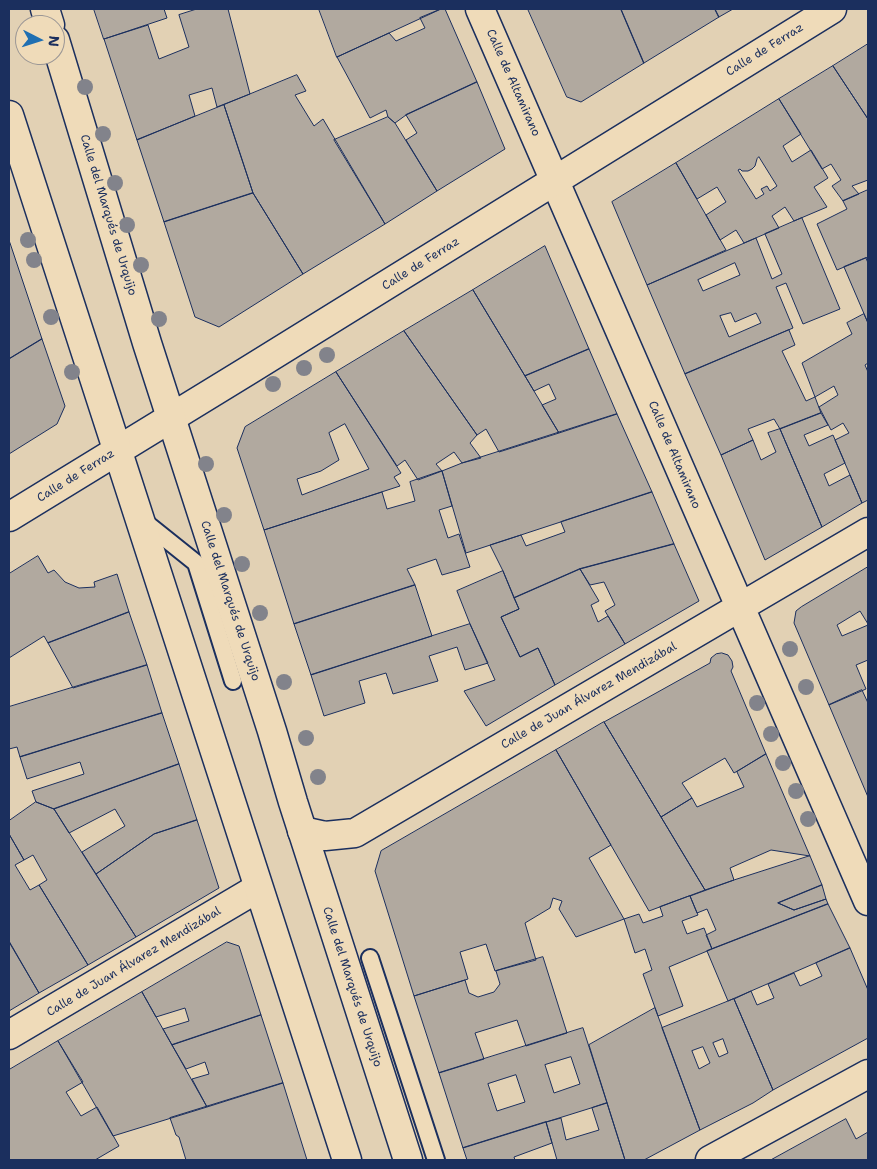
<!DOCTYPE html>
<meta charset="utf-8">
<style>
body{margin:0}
#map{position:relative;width:877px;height:1169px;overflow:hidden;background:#e2d1b4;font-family:"Shantell Sans",sans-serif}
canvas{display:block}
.frame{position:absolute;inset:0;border:10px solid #1b2f5e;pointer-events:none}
.north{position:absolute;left:15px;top:15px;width:50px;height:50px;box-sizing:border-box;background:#efdbb9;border:1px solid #9a9695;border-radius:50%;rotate:95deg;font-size:14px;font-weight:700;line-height:20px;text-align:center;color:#1b2f5e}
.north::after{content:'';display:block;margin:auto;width:18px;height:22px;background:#1f6fb2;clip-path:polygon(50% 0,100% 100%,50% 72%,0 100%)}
</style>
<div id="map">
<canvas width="877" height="1169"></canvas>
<div class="frame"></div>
<div class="north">N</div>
</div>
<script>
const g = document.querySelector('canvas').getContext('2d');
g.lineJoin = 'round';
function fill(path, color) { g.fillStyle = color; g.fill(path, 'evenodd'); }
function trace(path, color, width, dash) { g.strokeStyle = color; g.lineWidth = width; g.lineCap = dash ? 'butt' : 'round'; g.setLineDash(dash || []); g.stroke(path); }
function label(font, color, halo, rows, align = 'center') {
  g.font = font + ' "Shantell Sans",sans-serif'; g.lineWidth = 4.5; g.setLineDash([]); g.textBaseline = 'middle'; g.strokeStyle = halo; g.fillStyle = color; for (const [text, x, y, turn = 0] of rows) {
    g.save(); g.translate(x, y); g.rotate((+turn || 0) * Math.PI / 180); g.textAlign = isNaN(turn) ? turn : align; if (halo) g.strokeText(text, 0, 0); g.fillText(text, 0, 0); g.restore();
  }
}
const building = new Path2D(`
 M94,9H164L167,18L104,39Z
 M197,9H228L250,94L217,107L212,88L189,95L195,116L137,140L104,39L148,25L159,59L189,47L179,15Z
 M319,9H441L337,57Z
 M441,9H445L477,82L406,115L395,123L388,117L386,110L370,118L337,57L389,33L396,41L425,28L420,18Z
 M528,9H621L644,63L581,102L567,97Z
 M621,9H715L719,17L644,63Z
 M715,9H733L719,17Z
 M868,44V119L833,66Z
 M833,66L868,119V180L852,186L859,194L843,201L832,186L841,180L831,164L822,169L779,99Z
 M297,75L306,91L295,95L314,126L323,119L385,224L303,274L253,193L224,105Z
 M477,82L505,149L437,191L406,140L417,133L406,115Z
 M779,99L801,134L783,146L792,162L811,150L828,178L814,187L827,207L794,221L785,207L772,216L779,228L744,243L736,230L720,240L706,215L726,202L717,187L697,199L676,163ZM759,157L777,186L770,191L767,186L761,189L764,194L756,199L738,170L740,169L742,171H748L752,169L755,166L757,159Z
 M224,105L253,193L164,222L137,140Z
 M388,117L395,123L437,191L385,224L334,140Z
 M676,163L726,250L647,285L612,202Z
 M868,190V257L837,270L817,224L847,209L843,201Z
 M253,193L303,274L219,327L195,317L164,222Z
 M802,218L840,309L803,324L786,283L776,287L793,328L685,374L647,285L756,238L772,279L782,274L765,234ZM735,263L740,275L703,291L698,280ZM731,313L735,322L756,313L761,323L729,337L720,316Z
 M10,243L42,339L9,359V244Z
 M545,246L589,349L525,376L473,290Z
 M866,258L868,263V323L844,267Z
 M473,290L525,376L559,433L499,452L486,429L477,435L404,331Z
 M864,314L868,323V363L865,365L868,372V500L862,503L835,440L849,433L843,423L831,430L819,407L838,395L834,386L815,397L802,363L852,334L847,323Z
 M789,330L795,345L782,351L806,401L815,397L821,413L780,429L774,419L748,429L753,440L721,455L685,374Z
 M404,331L477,435L470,443L481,458L462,463L454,452L436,464L442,471L418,480L405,460L397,466L336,372Z
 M42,339L65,406L57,424L9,454V359Z
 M589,349L617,414L559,433L542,405L556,399L549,384L534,391L525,376Z
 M336,372L401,473L394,477L400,486L264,530L237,448L245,427ZM345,424L369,469L302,495L297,479L321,471L339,460L329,433Z
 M821,413L828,425L804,435L809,446L833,435L845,463L824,474L829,486L850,475L862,503L822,527L780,429Z
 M617,414L652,492L466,553L442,471L462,463Z
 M780,429L822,527L765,560L721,455L753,440L761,460L776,452L768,433Z
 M442,471L452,506L439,510L448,538L459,534L470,567L442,575L436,559L407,569L415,585L294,624L264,530L382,492L387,509L415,501L410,482Z
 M652,492L674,544L580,569L514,598L503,571L490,545L521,535L526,546L565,532L561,522Z
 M674,544L699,601L625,644L605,611L615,605L604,582L590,585L580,569Z
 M38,556L48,573L54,570L65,582L79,588L95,587L94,582L117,574L129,612L48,643L44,636L9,658V574Z
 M868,567V624L860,611L837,625L842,636L868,625V660L856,665L866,689L829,705L794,623L796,611L801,607Z
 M580,569L599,601L591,605L598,622L608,616L625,644L555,685L538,648L520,657L501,617L519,609L514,598Z
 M503,571L519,609L501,617L520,657L538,648L555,685L486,726L464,691L495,680L470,624L457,591Z
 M415,585L432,636L311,675L294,624Z
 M129,612L147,665L73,688L48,643Z
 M470,624L488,663L465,670L457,647L429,656L438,681L393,694L386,673L359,681L365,703L324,716L311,675Z
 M722,653L728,655L732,661L733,667L731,671L766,754L734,773L725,758L682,783L692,798L661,817L604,722L710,663L711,658L716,654Z
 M147,665L162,713L20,757L17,747L9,749V707Z
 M862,690L868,703V797L829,705Z
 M162,713L179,764L54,809L36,802L32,791L84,774L80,762L27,779L20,757Z
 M604,722L661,817L705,890L649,911L556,750Z
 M556,750L611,845L589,858L624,919L576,937L559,909L562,901L553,898L550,908L525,923L536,960L495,971L486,944L460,952L468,979L414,996L375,871L381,851Z
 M766,754L810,856L771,850L730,868L734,880L705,890L661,817L692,798L697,807L744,787L737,772Z
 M179,764L197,820L154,834L96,874L82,852L125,826L115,809L69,833L54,809Z
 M36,802L54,809L136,937L88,965L39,885L47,880L33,855L24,860L9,834V821Z
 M197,820L219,888L136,937L96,874L154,834Z
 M9,834L24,860L15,865L30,890L39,885L88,965L39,993L9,941Z
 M810,856L822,885L778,903L794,910L826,899L828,904L712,949L706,935L716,930L707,909L697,913L690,896L734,880Z
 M822,885L826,899L794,910L778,903Z
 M690,896L698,915L682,921L687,934L704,928L712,949L669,967L683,1006L658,1016L643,974L652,970L645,949L635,953L624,919L639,914L643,923L663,916L660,907Z
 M828,904L850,948L728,1001L707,951Z
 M9,942L39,993L9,1011Z
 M227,942L239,946L261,1015L172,1045L163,1029L189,1021L185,1008L156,1017L142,992Z
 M850,948L868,990V1038L773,1090L734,999L751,991L757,1005L774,998L768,984L794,973L800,986L822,976L816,963Z
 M543,957L567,1033L526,1046L517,1020L475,1033L484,1059L439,1073L414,996L465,980L469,993L478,997L494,992L500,984L496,971Z
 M142,992L207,1107L113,1136L58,1041Z
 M734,999L773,1090L753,1103L700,1130L662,1028ZM723,1039L728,1053L719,1057L713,1043ZM703,1047L710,1063L699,1069L692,1051Z
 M655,1008L700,1130L644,1160H625L589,1045Z
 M261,1015L283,1083L207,1107L192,1079L209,1074L205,1062L186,1069L172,1045Z
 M583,1028L607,1103L463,1148L439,1073ZM571,1057L580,1084L554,1093L545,1065ZM516,1075L525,1102L497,1111L488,1084Z
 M58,1041L83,1082L66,1092L81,1116L97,1107L119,1146L95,1160H9V1070Z
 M283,1083L307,1160H186L179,1137L176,1135L170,1118Z
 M607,1103L625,1160H557L546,1122L561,1118L566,1140L599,1130L592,1108Z
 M846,1119L856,1139L868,1132V1160H771Z
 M546,1122L552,1143L514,1157L515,1160H467L463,1148Z`);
const service = new Path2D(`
 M141,519L196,563L233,681
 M370,958L436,1160`);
const minor = new Path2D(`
 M480,9L868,901
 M302,831L325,836L355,833L868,532
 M9,1035L258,888
 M710,1160L868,1074`);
const secondary = new Path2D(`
 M9,517L249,370L832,9`);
const primary = new Path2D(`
 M45,9L50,25
 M55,40L147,343L272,731L293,802L408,1160
 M9,115L347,1160`);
const trees = [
 [85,87],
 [103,134],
 [115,183],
 [127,225],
 [28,240],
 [34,260],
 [141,265],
 [51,317],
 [159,319],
 [327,355],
 [304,368],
 [72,372],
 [273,384],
 [206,464],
 [224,515],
 [242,564],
 [260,613],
 [790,649],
 [284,682],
 [806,687],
 [757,703],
 [771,734],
 [306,738],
 [783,763],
 [318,777],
 [796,791],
 [808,819]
];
const streetNames = [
 ["Calle de Ferraz",765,50,-32],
 ["Calle de Altamirano",513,83,66],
 ["Calle del Marqués de Urquijo",108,215,73],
 ["Calle de Ferraz",421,264,-32],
 ["Calle de Altamirano",674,455,67],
 ["Calle de Ferraz",76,476,-32],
 ["Calle del Marqués de Urquijo",230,601,72],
 ["Calle de Juan Álvarez Mendizábal",589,696,-30],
 ["Calle de Juan Álvarez Mendizábal",134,962,-31],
 ["Calle del Marqués de Urquijo",352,987,72]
];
fill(building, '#b1a99f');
trace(building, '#1b2f5e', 1);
trace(service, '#1b2f5e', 20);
trace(minor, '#1b2f5e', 31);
trace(secondary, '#1b2f5e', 31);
trace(primary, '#1b2f5e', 31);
trace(service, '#efdbb9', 16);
trace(minor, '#efdbb9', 28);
trace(secondary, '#efdbb9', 28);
trace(primary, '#efdbb9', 28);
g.fillStyle = '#82838b';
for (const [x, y] of trees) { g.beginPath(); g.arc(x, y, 8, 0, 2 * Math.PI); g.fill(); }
label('12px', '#1b2f5e', '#efdbb9', streetNames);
</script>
